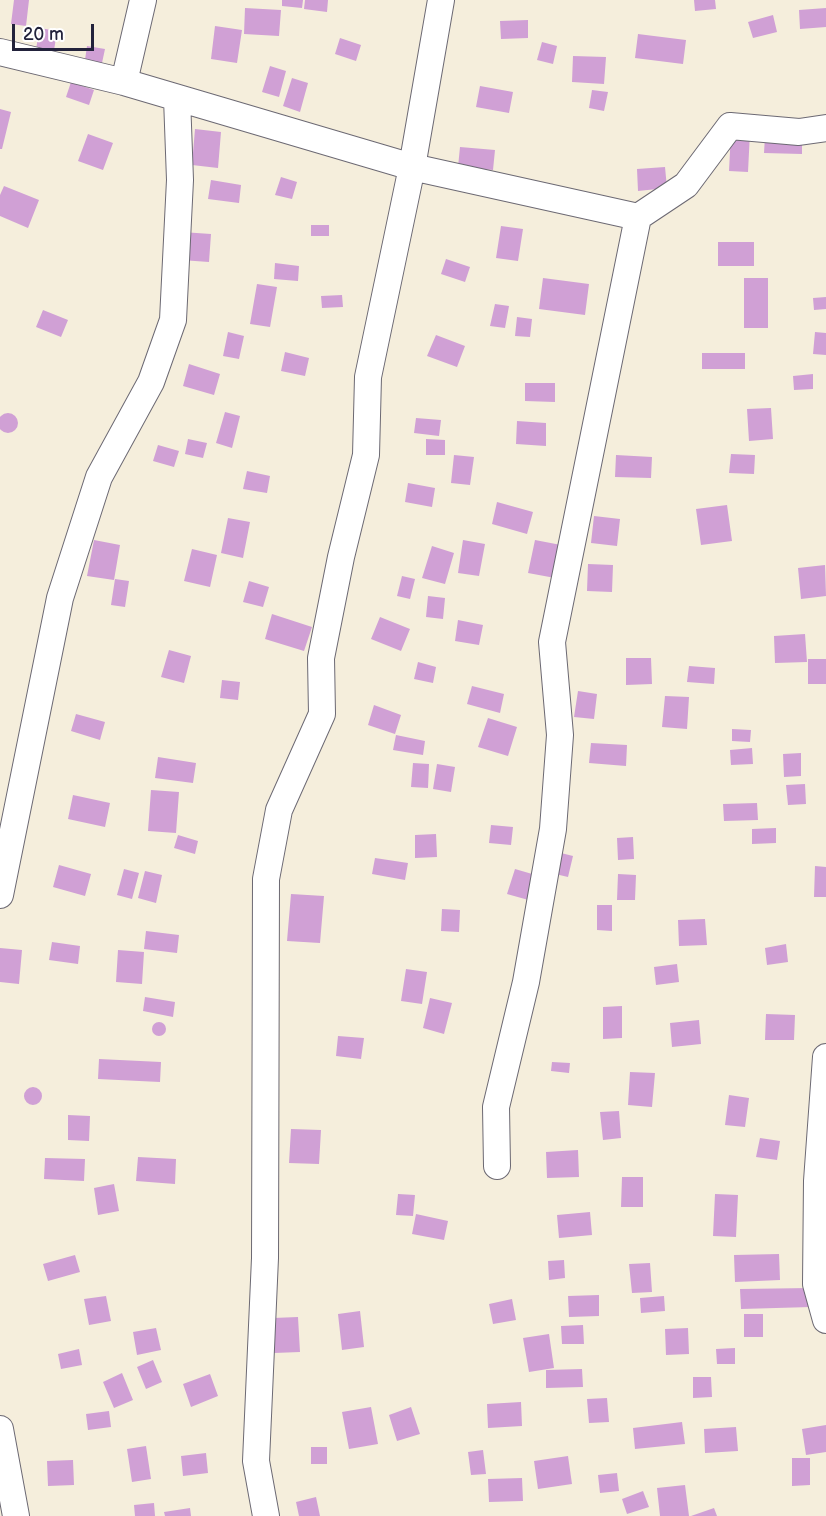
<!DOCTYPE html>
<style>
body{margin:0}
#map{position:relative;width:826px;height:1516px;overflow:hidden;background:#f5eedc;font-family:"Balsamiq Sans",sans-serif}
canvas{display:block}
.scale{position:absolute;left:12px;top:24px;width:82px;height:27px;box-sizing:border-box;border:3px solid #22223b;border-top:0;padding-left:8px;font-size:18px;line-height:21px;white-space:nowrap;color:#22223b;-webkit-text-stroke:4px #fff;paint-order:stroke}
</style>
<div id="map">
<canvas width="826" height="1516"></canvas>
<div class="scale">20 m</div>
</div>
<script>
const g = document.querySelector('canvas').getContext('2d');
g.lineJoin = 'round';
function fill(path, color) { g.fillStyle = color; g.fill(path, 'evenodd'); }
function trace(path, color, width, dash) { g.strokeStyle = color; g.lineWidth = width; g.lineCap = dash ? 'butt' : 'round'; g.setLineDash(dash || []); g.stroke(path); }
const building = new Path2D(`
 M14,0H29L26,26L11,24Z
 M282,0H303L302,8L282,6Z
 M305,0H328L327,12L304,9Z
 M694,0H715L716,9L695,11Z
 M245,8L281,10L279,36L244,34Z
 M826,8V27L800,29L799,10Z
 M773,15L777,32L753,38L748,22Z
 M528,20V38L501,39L500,21Z
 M215,26L242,30L237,63L211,59Z
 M40,28L57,31L53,57L35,54Z
 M638,34L686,40L683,64L635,58Z
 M340,38L361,45L356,61L335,54Z
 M542,42L557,46L553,64L537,60Z
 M87,46L105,49L102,63L85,60Z
 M573,56L606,57L604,84L572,82Z
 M270,66L286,71L279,97L262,92Z
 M292,78L308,83L300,112L283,106Z
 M71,82L94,90L89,105L66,97Z
 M480,86L513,92L509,113L476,107Z
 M592,90L608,92L604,111L589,108Z
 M0,109L11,112L2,149H0Z
 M195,129L221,132L218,168L192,165Z
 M731,131L750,132L748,172L729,171Z
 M88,134L113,143L103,170L78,161Z
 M765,136L802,138V154L764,153Z
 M460,147L495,150L493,170L458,167Z
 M665,167L667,188L638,191L637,169Z
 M281,177L297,182L292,199L275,195Z
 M211,180L241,185L239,203L208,199Z
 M4,186L39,200L28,228L0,216V195Z
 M311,225H329V236H311Z
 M501,226L523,229L518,261L496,258Z
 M182,232L211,234L209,262L181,260Z
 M718,242H754V266H718Z
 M446,259L470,267L465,282L441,274Z
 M275,263L299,266L298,281L274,279Z
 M543,278L589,284L585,315L539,309Z
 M744,278H768V328H744Z
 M257,284L277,287L270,327L250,324Z
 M342,295L343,307L322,308L321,296Z
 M826,297V309L814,310L813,298Z
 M495,304L509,306L505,328L490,326Z
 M43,310L68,320L61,337L36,327Z
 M517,317L532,319L530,337L515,336Z
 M228,332L244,336L239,359L223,356Z
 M815,332L826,333V355L813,354Z
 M436,335L465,346L457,367L427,356Z
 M285,352L309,358L305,376L281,371Z
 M702,353H745V369H702Z
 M189,364L220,374L214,395L183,386Z
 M813,374V389L794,390L793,376Z
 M525,383H555V402L525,401Z
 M771,408L773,439L749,441L747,409Z
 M225,412L240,416L232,448L216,443Z
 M-2 423a10 10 0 1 1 20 0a10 10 0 1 1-20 0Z
 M416,418L441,420L439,436L414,433Z
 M517,421L546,423V446L516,444Z
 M188,439L207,443L203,458L185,454Z
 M426,439L445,440V455H426Z
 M158,445L179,451L174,467L153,461Z
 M731,454L755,455L754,474L729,473Z
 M454,455L474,457L470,485L451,483Z
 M616,455L652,457L651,478L615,477Z
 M247,471L270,476L267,493L243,489Z
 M408,483L435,488L432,507L405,502Z
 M497,502L533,512L527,534L492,524Z
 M727,505L732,541L701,545L696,509Z
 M594,516L620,519L617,546L591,543Z
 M228,518L250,522L243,558L221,553Z
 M94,540L120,545L114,580L87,576Z
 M463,540L485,544L479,576L458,573Z
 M535,540L561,545L555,578L528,573Z
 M432,546L454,553L445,584L422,578Z
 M192,549L217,555L210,587L184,581Z
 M588,564L613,565L612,592L587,591Z
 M825,565L826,596L801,599L798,568Z
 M402,576L415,579L410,599L397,596Z
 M115,579L129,581L125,607L111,605Z
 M249,581L269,587L263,607L243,602Z
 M428,596L445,598L443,619L426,617Z
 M272,614L312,627L304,651L265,639Z
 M380,617L410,629L401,651L371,639Z
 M458,620L483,625L479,645L455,641Z
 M805,634L807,662L775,663L774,636Z
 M169,650L191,656L184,683L161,677Z
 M626,658H651L652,684L626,685Z
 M808,659H826V684H808Z
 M418,662L436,667L433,683L414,679Z
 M689,666L715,668L714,684L687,682Z
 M222,680L240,682L238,700L220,698Z
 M472,686L504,694L500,713L467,704Z
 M578,691L597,694L594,719L574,717Z
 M665,696L689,697L687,729L662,727Z
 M374,705L401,715L395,734L368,725Z
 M76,714L105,722L100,740L71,731Z
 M488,718L517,727L508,756L478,747Z
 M732,729L751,730L750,742L732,741Z
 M396,735L425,741L423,755L393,750Z
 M591,743L627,745L626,766L589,763Z
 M752,748L753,764L731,765L730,750Z
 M801,753V776L784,777L783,754Z
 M158,757L196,763L193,783L155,778Z
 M413,763L429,764L428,788L411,787Z
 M437,764L455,767L451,792L433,789Z
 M805,784L806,804L788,805L786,785Z
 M151,790L179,792L176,833L148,831Z
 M73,795L110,803L105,827L68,819Z
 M757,803L758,820L724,821L723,804Z
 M491,825L513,827L511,845L489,843Z
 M776,828V843L752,844V829Z
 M436,834L437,857L415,858V835Z
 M178,835L198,841L195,854L174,848Z
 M633,837L634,859L618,860L617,838Z
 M557,852L573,856L568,877L551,873Z
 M375,858L408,863L405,880L372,874Z
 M59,865L91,874L85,896L53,887Z
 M815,866L826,867V897H814Z
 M124,869L139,873L132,899L117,895Z
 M515,869L539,876L532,901L507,894Z
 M145,871L162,875L156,903L138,898Z
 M618,874L636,875L635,900H617Z
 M291,894L324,896L320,943L287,941Z
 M597,905H612V931L597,930Z
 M442,909L460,910L459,932L441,931Z
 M705,919L707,945L679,946L678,920Z
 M146,931L179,935L177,953L144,949Z
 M52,942L80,946L78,964L49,960Z
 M786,944L788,962L767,965L765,948Z
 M0,948L22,950L19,984L0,982Z
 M118,950L144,952L142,984L116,982Z
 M677,964L679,982L656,985L654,967Z
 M406,969L427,972L422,1004L401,1001Z
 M145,997L175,1002L173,1017L143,1011Z
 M430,998L452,1003L444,1034L423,1028Z
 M622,1006V1038L603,1039V1007Z
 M766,1014L795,1015L794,1040H765Z
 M699,1020L701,1044L672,1047L670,1023Z
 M152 1029a7 7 0 1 1 14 0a7 7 0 1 1-14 0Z
 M338,1036L364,1038L361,1059L336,1056Z
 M99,1059L161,1062L160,1082L98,1079Z
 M552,1062L570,1063L569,1073L551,1071Z
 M630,1072L655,1073L652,1107L628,1105Z
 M24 1096a9 9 0 1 1 18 0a9 9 0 1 1-18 0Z
 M729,1095L749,1098L745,1127L725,1125Z
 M619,1111L621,1138L603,1140L600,1112Z
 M68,1115L90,1116L89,1141L68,1140Z
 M291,1129L321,1130L319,1164L289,1163Z
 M760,1138L780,1141L777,1160L756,1157Z
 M578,1150L579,1177L547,1178L546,1152Z
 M138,1157L176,1159L175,1184L136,1181Z
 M45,1158L85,1159L84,1181L44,1179Z
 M622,1177H643V1207H621Z
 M114,1184L119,1211L98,1215L94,1188Z
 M398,1194L415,1195L413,1216L396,1215Z
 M715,1194L738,1195L736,1237L713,1236Z
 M590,1212L592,1235L559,1238L557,1215Z
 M416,1214L448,1221L444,1240L412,1234Z
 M779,1254L780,1280L735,1282L734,1255Z
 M75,1255L80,1272L48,1281L43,1264Z
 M564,1260L565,1278L549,1280L548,1261Z
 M650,1263L652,1292L632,1293L629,1264Z
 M810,1288L811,1307L741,1309L740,1289Z
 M599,1295V1316L569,1317L568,1296Z
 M106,1296L111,1321L89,1325L84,1299Z
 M664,1296L665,1311L641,1313L640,1298Z
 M512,1299L516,1320L493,1324L489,1304Z
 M360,1311L364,1347L342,1350L338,1314Z
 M744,1314H763V1337H744Z
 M298,1317L300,1352L274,1353L273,1318Z
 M583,1325L584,1344H562L561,1326Z
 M156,1328L161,1350L137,1355L133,1332Z
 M688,1328L689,1354L666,1355L665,1329Z
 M549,1334L554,1368L529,1372L523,1338Z
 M735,1348V1364H717L716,1349Z
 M79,1349L82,1365L61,1369L58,1354Z
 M153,1360L162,1382L146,1389L137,1367Z
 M582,1369L583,1387L546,1388V1370Z
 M122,1373L133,1400L114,1408L103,1382Z
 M210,1374L218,1396L191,1407L183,1384Z
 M693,1377H711L712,1397L693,1398Z
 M607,1398L609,1422L589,1423L587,1399Z
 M521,1402L522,1426L488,1428L487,1404Z
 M371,1407L378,1444L349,1449L342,1412Z
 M411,1407L420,1434L397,1441L389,1415Z
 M109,1411L111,1427L88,1430L86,1414Z
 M682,1422L685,1444L635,1449L633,1428Z
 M826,1425V1452L806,1455L802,1429Z
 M736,1427L738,1451L705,1453L704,1429Z
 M146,1446L151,1479L132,1482L127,1449Z
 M311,1447H327V1464H311Z
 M483,1450L486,1474L471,1475L468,1452Z
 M206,1453L208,1473L183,1476L181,1456Z
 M568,1456L572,1484L538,1489L534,1461Z
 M792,1458H810V1485L792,1486Z
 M73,1460L74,1485L48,1486L47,1461Z
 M617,1473L619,1491L600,1493L598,1475Z
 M522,1478L523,1501L489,1502L488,1479Z
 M685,1485L689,1516H660L657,1488Z
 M643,1491L649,1507L627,1514L622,1499Z
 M316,1497L320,1516H299L296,1502Z
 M154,1503L155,1516H135L134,1505Z
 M190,1508L191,1516H165L164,1512Z
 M714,1508L717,1516H691Z`);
const minor = new Path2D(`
 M0,52L124,82L412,167L638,217L686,185L730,126L799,132L826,128
 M124,82L143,0
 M0,895L60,598L99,477L151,382L173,320L180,180L177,98
 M826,1057L817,1181L816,1284L826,1320
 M497,1166L496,1107L526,982L553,829L560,735L552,642L638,217
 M0,1429L16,1516
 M266,1516L256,1461L265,1258L266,879L279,810L322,714L321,658L341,557L366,455L368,377L412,167L441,0`);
fill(building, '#d0a0d5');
trace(minor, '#6c6973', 28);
trace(minor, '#fff', 26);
</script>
